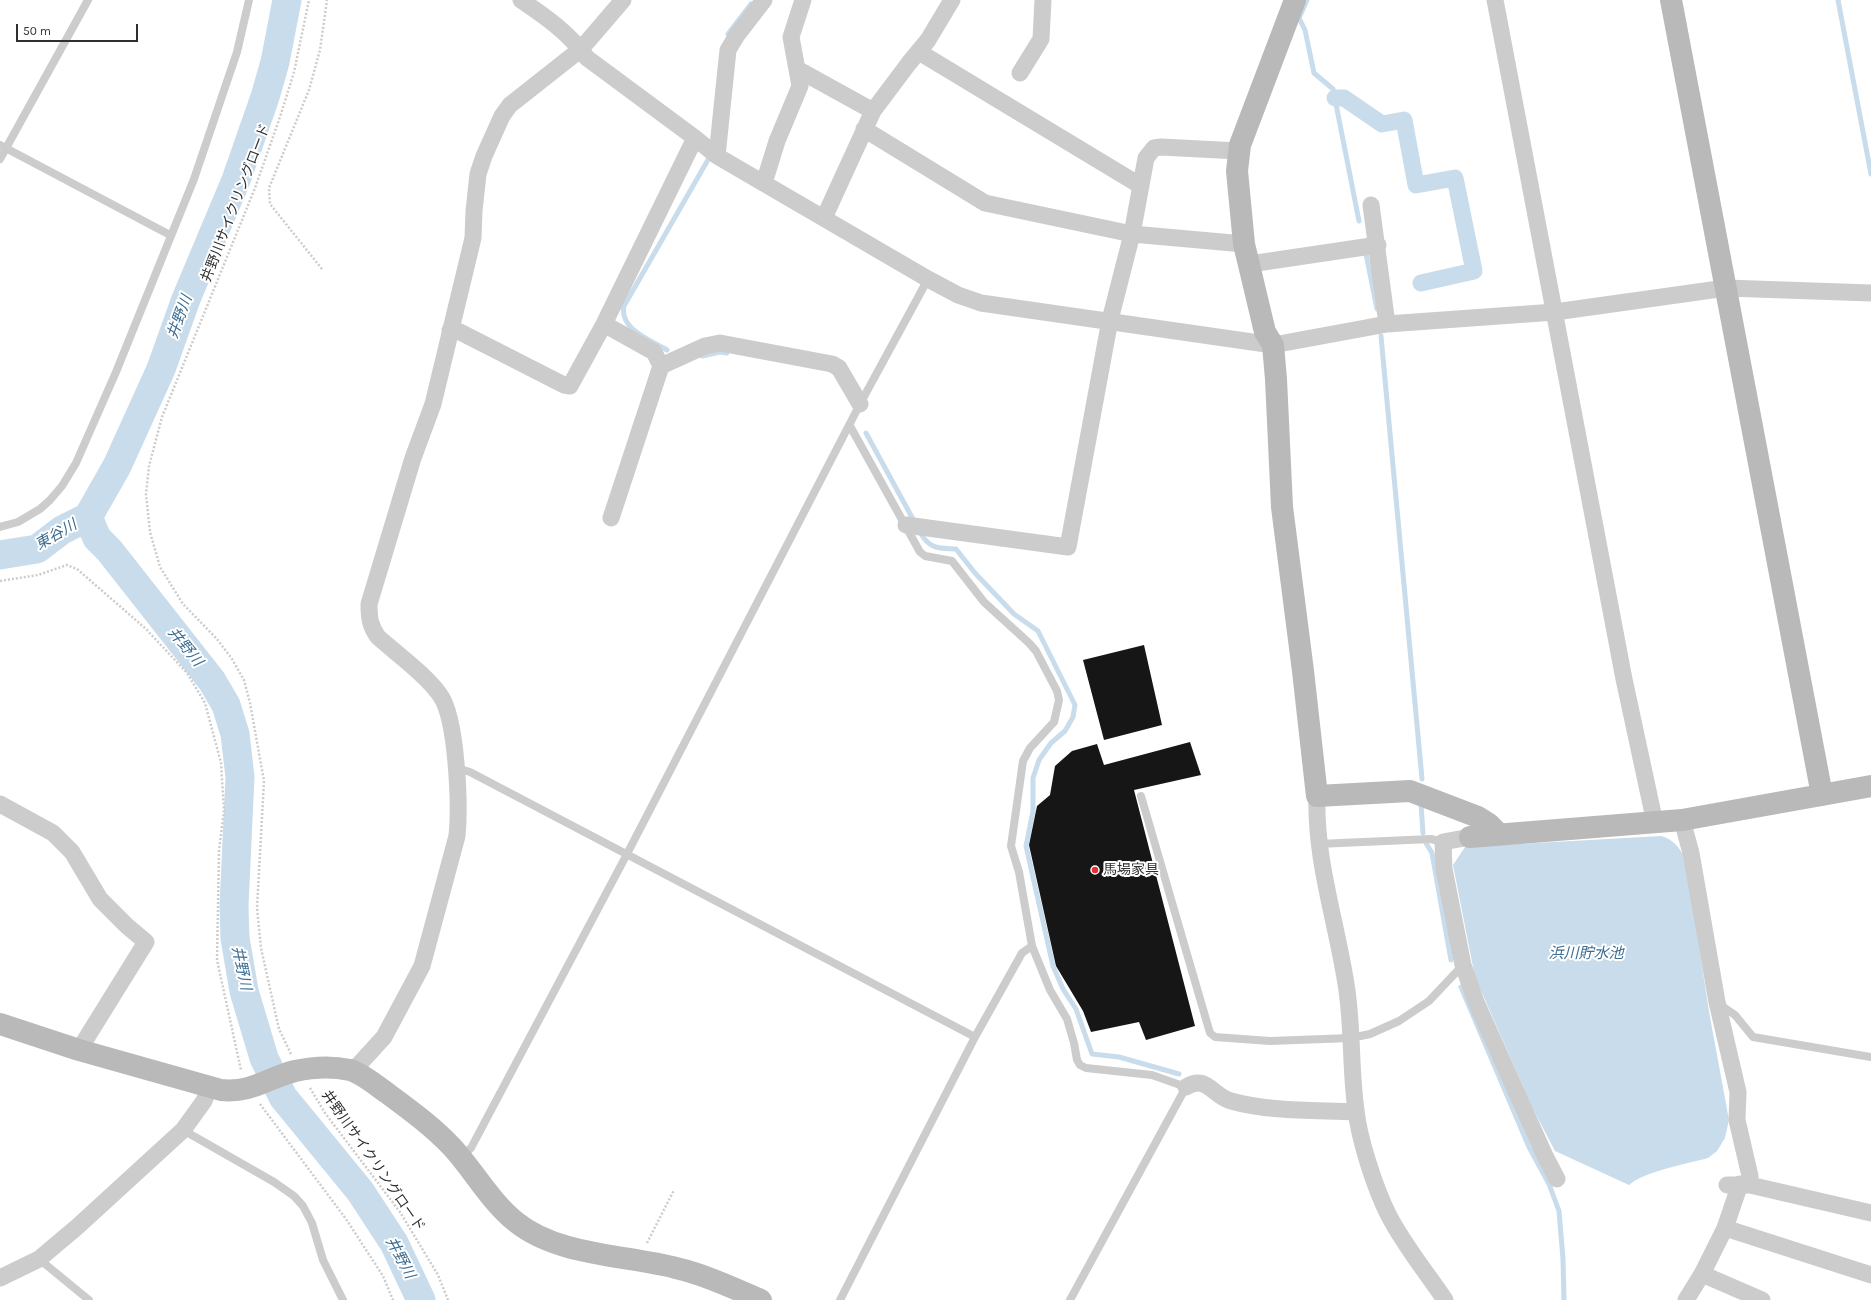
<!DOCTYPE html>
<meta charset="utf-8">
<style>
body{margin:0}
#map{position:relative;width:1871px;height:1300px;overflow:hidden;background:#fff;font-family:Karla,sans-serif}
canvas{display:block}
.scale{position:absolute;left:16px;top:24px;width:122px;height:18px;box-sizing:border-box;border:2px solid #2f2f2f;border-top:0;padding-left:5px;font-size:12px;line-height:14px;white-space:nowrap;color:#2f2f2f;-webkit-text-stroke:3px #fff;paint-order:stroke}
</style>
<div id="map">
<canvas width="1871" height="1300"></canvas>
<div class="scale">50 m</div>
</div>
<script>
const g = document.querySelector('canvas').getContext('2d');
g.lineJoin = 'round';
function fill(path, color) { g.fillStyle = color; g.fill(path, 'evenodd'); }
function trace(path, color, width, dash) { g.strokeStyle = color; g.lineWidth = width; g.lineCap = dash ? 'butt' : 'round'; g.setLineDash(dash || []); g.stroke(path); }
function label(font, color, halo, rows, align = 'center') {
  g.font = font + ' Karla,"Noto Sans JP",sans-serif'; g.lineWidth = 4; g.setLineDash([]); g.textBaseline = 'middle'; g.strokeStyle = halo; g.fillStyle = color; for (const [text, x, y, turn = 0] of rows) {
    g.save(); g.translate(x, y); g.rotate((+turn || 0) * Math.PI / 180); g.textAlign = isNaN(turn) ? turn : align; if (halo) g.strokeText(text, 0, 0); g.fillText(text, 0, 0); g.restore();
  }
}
const water = new Path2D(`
 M1661,836C1673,839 1679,847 1685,858L1710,1017L1729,1120L1725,1138L1717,1151L1708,1158C1687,1164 1645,1171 1629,1185L1555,1151L1532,1107L1475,977L1453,865L1465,847Z`);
const stream = new Path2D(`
 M1307,0L1299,18L1305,30L1314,73L1333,89L1359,221
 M1838,0L1871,174
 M728,34L751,4
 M1366,254L1377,309
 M1381,336L1422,779
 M667,350C650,340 619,329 624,306L709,158
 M702,356L720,352L727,353
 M866,433L914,521
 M921,534C931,550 940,548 956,549L975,573L1014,614L1038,631L1075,705L1073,717L1065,731L1051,743L1039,760L1033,778V811L1026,846L1053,966L1063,989L1076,1009L1092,1054L1119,1057L1179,1074
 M1421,804L1423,833
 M1426,843L1432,853L1451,960
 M1461,987L1529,1147L1549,1184L1559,1211L1563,1259L1564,1300`);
const canal = new Path2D(`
 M1335,98H1344L1382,124L1404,120L1416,185L1455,178L1474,271L1421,283`);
const river = new Path2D(`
 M88,517L97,538L109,550L212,681L226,705L235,734L240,777L234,906L235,938L244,991L264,1058L283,1097L360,1191L394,1243L421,1300
 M88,517L117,466L161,369L186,299L236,180L265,97L275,62L287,0
 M0,555L37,549L62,530L88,517`);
const building = new Path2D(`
 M1144,645L1162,725L1104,740L1083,660Z
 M1190,742L1201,775L1134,790L1195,1026L1146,1040L1139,1022L1091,1032L1083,1011L1056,966L1029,845L1037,806L1050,795L1055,766L1072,751L1097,744L1104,765Z`);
const path = new Path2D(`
 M322,269L270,204L269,188L309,90L320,50L327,0
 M0,581L38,575L67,565L77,569L146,629L187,673L205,703L221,763L224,811L219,850L217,960L241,1070
 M291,1054L279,1029L261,948L257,908L264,781L250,703L244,680L232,659L217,639L183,604L160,567L150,532L146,494L149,466L162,417L255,188L280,117L294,72L309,0
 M310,1088L325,1113L400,1212L438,1275L448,1300
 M260,1104L346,1219L383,1276L393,1300
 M647,1243L674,1190`);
const lane = new Path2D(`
 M0,145L170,235
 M0,159L88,0
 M850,426L920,552L925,556L952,561L984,602L1029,643L1036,651L1057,691L1059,700L1054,722L1030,748L1023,761L1011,846L1019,872L1032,946L1050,990L1067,1019L1074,1043L1077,1060L1080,1065L1086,1068L1152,1075L1186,1087L1070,1300
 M0,527L18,522L40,509L50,500L62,486L76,463L116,372L194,179L237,52L249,0
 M457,768L470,772L975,1037
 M1141,796L1210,1033L1215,1037L1270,1041L1351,1038L1370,1034L1399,1021L1429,1001L1463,965
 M1318,844L1431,839L1443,842
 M1719,1004L1735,1015L1753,1037L1871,1057
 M183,1130L274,1182L294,1196L303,1206L312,1223L323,1260L343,1300
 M461,1157L471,1148L627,854L860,404L928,279
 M39,1259L89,1300
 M840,1300L975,1037L1022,953L1032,946`);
const street = new Path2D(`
 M521,0C546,17 569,33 587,58L695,138L717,156L928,279L958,295L981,303L1273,345L1387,324L1555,312L1726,288L1871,293
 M1495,0L1624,679L1655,823
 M919,52L1141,186
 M797,69L873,111
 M1020,73L1041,39L1043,0
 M864,129L985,203L1132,234L1244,244
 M717,156L728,50L737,35L764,0
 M764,183L777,141L800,86L791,37L803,0
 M1371,205L1387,324
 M824,218L873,111L909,63L928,40L952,0
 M1250,264L1378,245
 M604,324L654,352L661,366L611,518
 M450,330L460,332L564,385L570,386L604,324L695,138
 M661,366L705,346L720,343L832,364L839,368L860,404
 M906,525L1068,547L1110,320L1132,234L1146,158L1154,148L1161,147L1239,151
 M1317,796C1315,860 1336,920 1346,984C1353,1026 1350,1068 1356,1110C1359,1139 1375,1188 1388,1214C1403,1244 1427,1273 1445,1300
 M0,804L53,833L72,852L100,899L127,926L146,942L79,1050
 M1682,820L1691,853L1717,1002L1738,1092L1737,1120L1750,1176V1185
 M1470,837L1443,842L1444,869L1463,965L1476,1002L1545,1156L1557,1179
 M353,1071L384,1037L422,966L457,836C460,806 457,718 440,695C426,675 397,654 378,637C370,626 369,618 369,604L413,458L433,404L473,238L474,211L478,174L484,156L502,116L510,105L581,49L623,0
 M1186,1087C1207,1074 1212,1096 1231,1101C1270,1112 1316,1110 1356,1112
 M1727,1185H1750L1871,1213
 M1725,1228L1871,1275
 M1702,1274L1762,1300
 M0,1278L39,1259L77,1227L183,1130L204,1101L209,1088
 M1686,1300L1702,1274L1725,1228L1740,1184`);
const secondary = new Path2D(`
 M1295,0L1240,145L1237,171L1244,244L1265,332L1273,345L1276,379L1282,507L1303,671L1317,796L1410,791L1478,817L1489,824L1499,834
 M1671,0L1822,795
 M1470,837L1682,820L1871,786
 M0,1024L79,1050L221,1090C253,1093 267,1078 295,1071C313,1067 332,1066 350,1070C363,1074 377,1086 387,1093C410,1110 432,1126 452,1147C474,1171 490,1201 516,1222C558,1256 626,1255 676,1268C706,1275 733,1288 761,1300`);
const markers = [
 [1095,870,4,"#e92e31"]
];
const streetNames = [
 ["井野川サイクリングロード",236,203,-69],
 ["井野川サイクリングロード",373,1161,55]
];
const poiNames = [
 ["馬場家具",1103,870]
];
const waterNames = [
 ["井野川",180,317,-70],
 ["東谷川",56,535,-30],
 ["井野川",185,647,51],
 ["浜川貯水池",1586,954],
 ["井野川",241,968,78],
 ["井野川",400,1258,62]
];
fill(water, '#c8dcec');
trace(stream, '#c8dcec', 5);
trace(canal, '#c8dcec', 17);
trace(river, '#c8dcec', 29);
fill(building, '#161616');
trace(path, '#ccc', 2.5, [2, 2]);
trace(lane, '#ccc', 8);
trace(street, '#ccc', 17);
trace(secondary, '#b9b9b9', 22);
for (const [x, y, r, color] of markers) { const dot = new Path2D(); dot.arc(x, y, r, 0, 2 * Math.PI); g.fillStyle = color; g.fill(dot); trace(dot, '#fff', 1.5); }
label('14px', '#2f2f2f', '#fff', streetNames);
label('14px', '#2f2f2f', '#fff', poiNames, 'left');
label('italic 15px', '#3b6c92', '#fff', waterNames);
</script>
